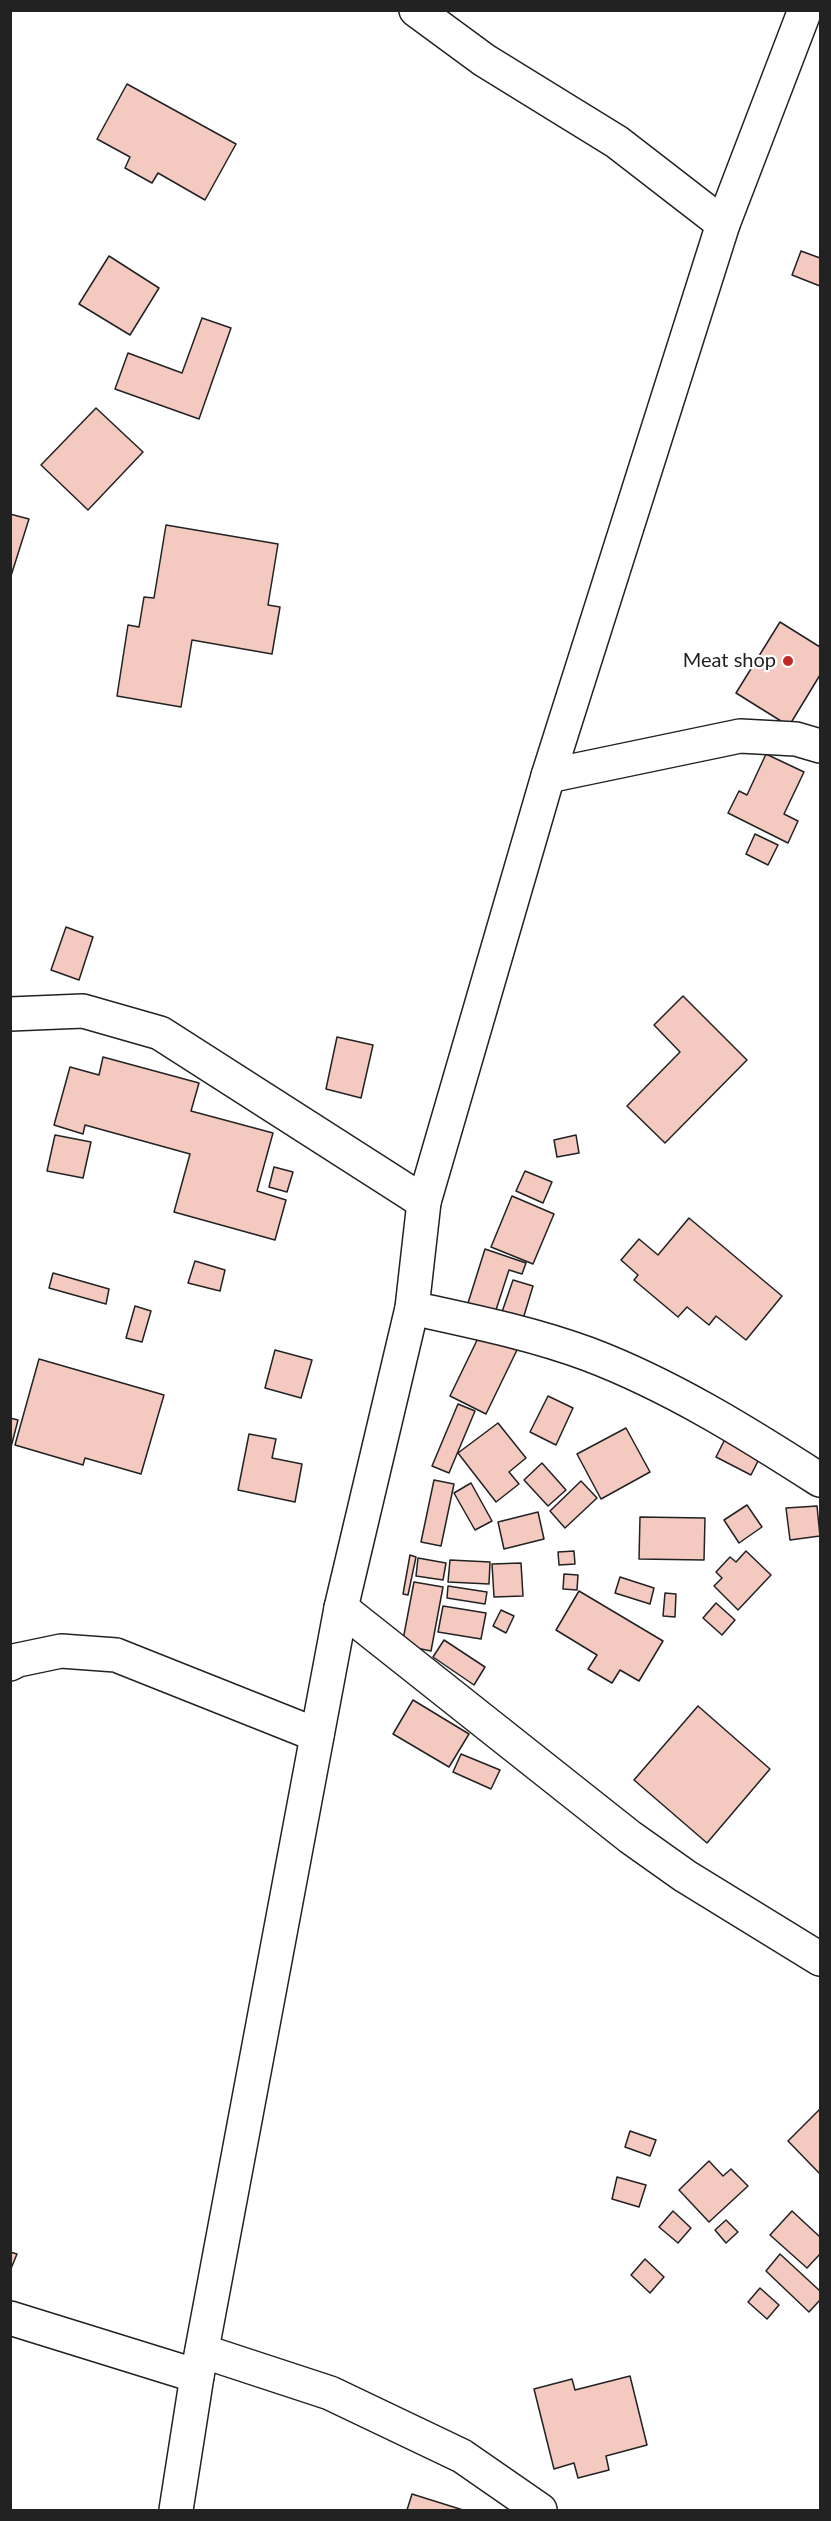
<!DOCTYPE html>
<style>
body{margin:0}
#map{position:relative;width:831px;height:2521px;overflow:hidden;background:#fff;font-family:Lato,sans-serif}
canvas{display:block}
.frame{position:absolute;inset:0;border:12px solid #222;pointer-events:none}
</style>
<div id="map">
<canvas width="831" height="2521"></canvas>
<div class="frame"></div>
</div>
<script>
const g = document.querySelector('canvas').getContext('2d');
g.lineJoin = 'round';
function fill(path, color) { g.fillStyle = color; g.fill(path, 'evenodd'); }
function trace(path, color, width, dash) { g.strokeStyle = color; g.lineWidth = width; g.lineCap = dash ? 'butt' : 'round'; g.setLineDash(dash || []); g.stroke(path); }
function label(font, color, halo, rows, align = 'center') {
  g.font = font + ' Lato,sans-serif'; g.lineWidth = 4.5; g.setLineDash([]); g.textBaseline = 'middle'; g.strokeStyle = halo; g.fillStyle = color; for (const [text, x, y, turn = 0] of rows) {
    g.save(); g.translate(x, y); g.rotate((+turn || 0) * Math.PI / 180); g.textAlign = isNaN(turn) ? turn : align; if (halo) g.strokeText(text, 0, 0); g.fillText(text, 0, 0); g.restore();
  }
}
const building = new Path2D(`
 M127,84L236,144L205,200L158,173L152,183L125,168L130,157L97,139Z
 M801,251L820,258V286L792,275Z
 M109,256L159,288L130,335L79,304Z
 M202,318L231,328L199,419L115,389L128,353L182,373Z
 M96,408L143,452L88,510L41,465Z
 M10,514L29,519L10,579Z
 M166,525L278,544L268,605L280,607L272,654L192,640L181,707L117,696L128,625L139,627L144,597L154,598Z
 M780,622L820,647V675L789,726L736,693Z
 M766,754L804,772L784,814L798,821L788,843L728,813L739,791L747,795Z
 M755,834L778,845L768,865L746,854Z
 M66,927L93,937L79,980L51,970Z
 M683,996L747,1060L665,1143L627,1106L680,1052L654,1025Z
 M337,1037L373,1045L361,1098L326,1089Z
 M103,1057L199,1083L191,1111L273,1133L257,1191L286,1200L275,1240L174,1212L190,1154L85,1125L83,1134L54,1125L70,1067L99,1075Z
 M55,1135L91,1142L83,1178L47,1171Z
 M576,1135L579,1153L557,1157L554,1140Z
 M274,1167L293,1172L287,1192L269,1187Z
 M525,1171L552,1182L543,1203L516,1191Z
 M512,1196L554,1214L533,1264L491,1247Z
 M689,1218L782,1296L746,1340L716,1316L709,1325L687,1307L678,1317L634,1280L638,1275L621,1260L639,1239L658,1255Z
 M485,1249L526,1263L522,1274L509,1270L495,1313L468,1303Z
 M195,1261L225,1270L220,1291L188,1283Z
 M53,1273L109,1289L106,1304L49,1288Z
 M513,1280L533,1286L523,1319L502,1312Z
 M135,1306L151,1311L142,1342L126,1338Z
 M481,1332L517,1350L486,1414L450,1396Z
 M275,1350L312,1360L301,1398L265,1388Z
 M39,1359L164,1395L141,1474L85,1458L83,1465L15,1445Z
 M548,1396L573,1408L556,1445L530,1432Z
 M458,1404L475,1411L449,1473L432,1466Z
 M10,1418L18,1420L10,1451Z
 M498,1423L526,1458L509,1472L519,1484L496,1502L458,1453Z
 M626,1428L650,1472L601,1499L577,1454Z
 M728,1433L763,1451L751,1475L716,1457Z
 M249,1434L276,1439L272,1458L302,1464L295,1502L238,1490Z
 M542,1463L566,1490L548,1506L524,1480Z
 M434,1480L454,1484L441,1546L421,1542Z
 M581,1481L597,1498L565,1528L550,1511Z
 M471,1483L492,1521L475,1530L454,1493Z
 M747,1505L762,1527L739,1543L724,1520Z
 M817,1506L820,1536L790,1540L786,1508Z
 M538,1512L544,1539L504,1549L498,1522Z
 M640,1517L705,1518L704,1560L639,1559Z
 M574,1551L575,1564L559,1565L558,1552Z
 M746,1551L771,1575L738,1610L714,1586L722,1578L716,1572L730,1557L736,1562Z
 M410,1555L416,1557L408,1595L403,1594Z
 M418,1558L446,1563L443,1580L416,1576Z
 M450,1560L490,1562L489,1584L448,1582Z
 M521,1563L523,1596L494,1597L492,1564Z
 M564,1574L578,1575L577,1590L563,1589Z
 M620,1577L654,1588L650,1604L615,1593Z
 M414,1582L443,1587L431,1651L402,1645Z
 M448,1586L487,1592L485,1604L447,1598Z
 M579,1591L663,1641L639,1681L620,1670L612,1683L588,1669L597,1655L556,1630Z
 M665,1593L676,1594L675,1617L663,1616Z
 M716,1603L735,1620L722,1635L703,1618Z
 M443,1606L486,1613L481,1639L438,1632Z
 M501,1610L514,1616L506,1633L493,1626Z
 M444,1640L485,1667L474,1685L433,1657Z
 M413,1700L469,1734L449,1767L393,1734Z
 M698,1706L770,1769L707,1843L634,1780Z
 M461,1754L500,1770L491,1789L453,1772Z
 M820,2109V2174L788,2141Z
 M630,2131L656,2140L650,2156L625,2147Z
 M709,2161L723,2176L731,2169L748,2186L709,2222L679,2190Z
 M617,2177L646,2185L639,2207L612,2199Z
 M673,2211L691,2228L678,2243L659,2227Z
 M792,2211L820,2237V2254L807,2268L770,2235Z
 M726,2220L738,2232L726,2243L715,2230Z
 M10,2252L17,2254L10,2271Z
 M780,2254L820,2291V2300L809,2312L766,2271Z
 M645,2259L664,2277L650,2293L631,2275Z
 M760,2288L779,2305L767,2319L748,2302Z
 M630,2376L647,2445L606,2456L609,2470L578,2478L574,2463L554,2469L534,2389L572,2379L575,2390Z
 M412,2494L463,2510H407Z`);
const minor = new Path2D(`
 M416,10L484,60L617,142L723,224
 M548,776L740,736L796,739L820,746
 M10,1014L83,1011L160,1033L424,1202
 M412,1308C471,1321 531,1333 588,1354C670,1385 747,1433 820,1480
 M341,1608L630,1837L685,1876L820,1959
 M10,1664L18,1660L61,1651L116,1655L317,1735
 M10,2318L197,2376
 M202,2351L330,2393L462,2456L540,2510`);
const secondary = new Path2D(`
 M176,2510L197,2376L341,1608L412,1308L424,1202L548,776L723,224L805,10`);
const markers = [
 [788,661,6,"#c62828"]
];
const poiNames = [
 ["Meat shop",776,661]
];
fill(building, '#f3c9c0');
trace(building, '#222', 1.5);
trace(minor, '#222', 36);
trace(secondary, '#222', 36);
trace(minor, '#fff', 33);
trace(secondary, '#fff', 33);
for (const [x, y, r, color] of markers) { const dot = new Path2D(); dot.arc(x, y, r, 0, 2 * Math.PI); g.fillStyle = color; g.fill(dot); trace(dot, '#fff', 2); }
label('20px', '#222', '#fff', poiNames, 'right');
</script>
